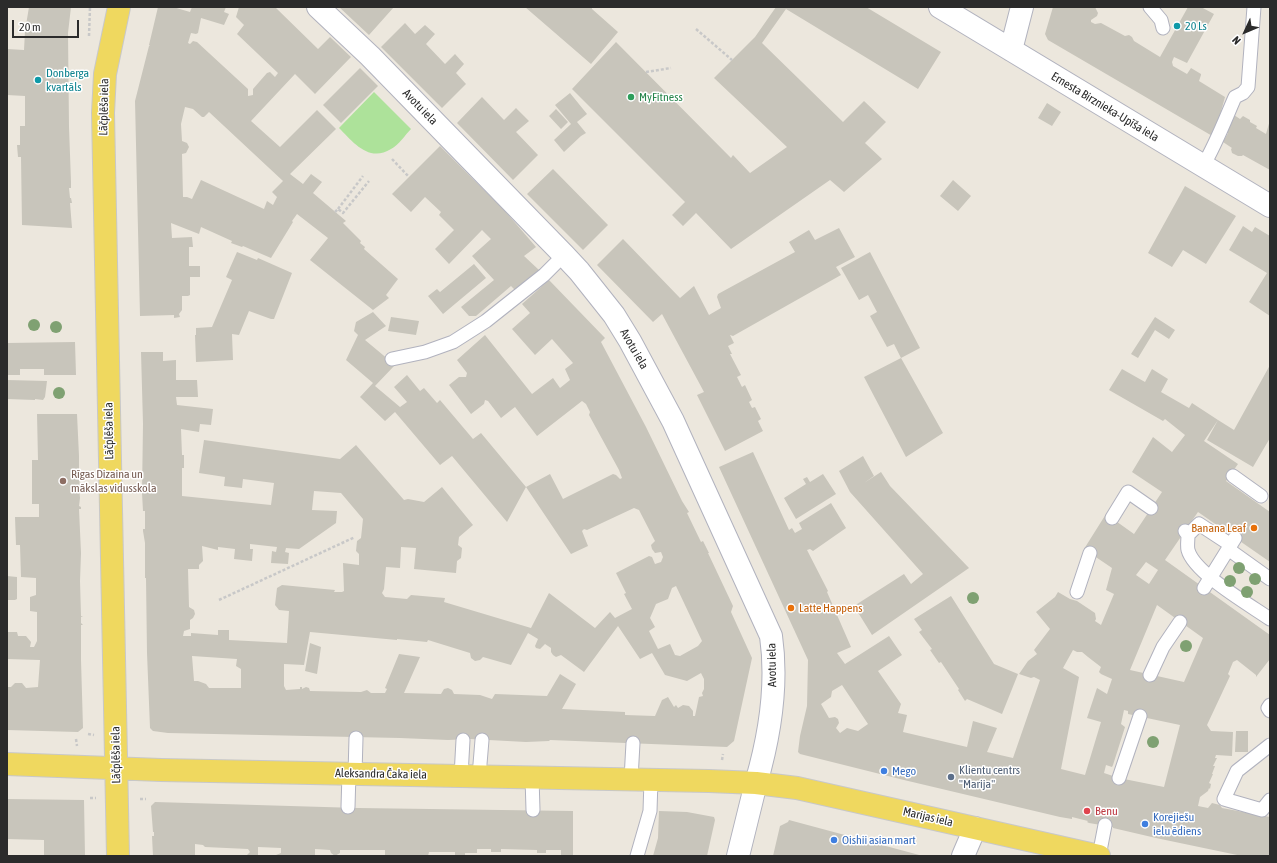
<!DOCTYPE html>
<meta charset="utf-8">
<style>
body{margin:0}
#map{position:relative;width:1277px;height:863px;overflow:hidden;background:#ece7dd;font-family:"Asap Condensed",sans-serif}
canvas{display:block}
.frame{position:absolute;inset:0;border:8px solid #2b2b2b;pointer-events:none}
.north{position:absolute;left:1225px;top:12px;width:40px;height:40px;-webkit-text-stroke:3px #fff;paint-order:stroke;rotate:226deg;font-size:11px;font-weight:700;line-height:16px;text-align:center;color:#2b2b2b}
.north::after{content:'';display:block;margin:auto;width:14px;height:18px;background:#2b2b2b;clip-path:polygon(50% 0,100% 100%,50% 72%,0 100%)}
.scale{position:absolute;left:12px;top:20px;width:67px;height:18px;box-sizing:border-box;border:2px solid #2b2b2b;border-top:0;padding-left:5px;font-size:12px;line-height:14px;white-space:nowrap;color:#2b2b2b;-webkit-text-stroke:3px #fff;paint-order:stroke}
</style>
<div id="map">
<canvas width="1277" height="863"></canvas>
<div class="frame"></div>
<div class="north">N</div>
<div class="scale">20 m</div>
</div>
<script>
const g = document.querySelector('canvas').getContext('2d');
g.lineJoin = 'round';
function fill(path, color) { g.fillStyle = color; g.fill(path, 'evenodd'); }
function trace(path, color, width, dash) { g.strokeStyle = color; g.lineWidth = width; g.lineCap = dash ? 'butt' : 'round'; g.setLineDash(dash || []); g.stroke(path); }
function label(font, color, halo, rows, align = 'center') {
  g.font = font + ' "Asap Condensed",sans-serif'; g.lineWidth = 3; g.setLineDash([]); g.textBaseline = 'middle'; g.strokeStyle = halo; g.fillStyle = color; for (const [text, x, y, turn = 0] of rows) {
    g.save(); g.translate(x, y); g.rotate((+turn || 0) * Math.PI / 180); g.textAlign = isNaN(turn) ? turn : align; if (halo) g.strokeText(text, 0, 0); g.fillText(text, 0, 0); g.restore();
  }
}
const green = new Path2D(`
 M374,92L411,129C405,135 399,145 391,149C369,163 353,142 339,128Z`);
const building = new Path2D(`
 M29,7H71L68,33L69,127L71,182V188H69L70,198H71L72,203H70L72,228L22,225L21,157H18L17,145H20V126H25V96L7,95V49L24,50L25,31Z
 M158,7H173L190,12L192,7H226L224,12L229,14L224,25L201,18L198,33L196,34L191,33L188,43L190,44L193,41L197,42L248,89V96L253,95V89L267,73L270,72L275,77L278,73L237,34L244,25L236,17L239,7H275L318,49L330,37L351,57L315,94L295,74L251,121L280,147L317,110L336,129L290,174L303,184L311,174L322,182L313,193L346,221L343,223L361,241L360,243L365,247L364,249L398,279L386,295L389,298L373,310L310,260L328,238L297,214L292,221L293,222L271,258L243,246L242,247L231,243L232,241L201,227L199,234L171,223L172,238L192,237L193,247H189V266H200V277H190V295L188,296H182V310L179,314L180,317L174,318V315L140,316L135,101L149,46H150L149,45ZM185,107L193,109L202,117H204L209,112L283,181L272,192L277,197L273,205L267,201L264,209L201,180L192,199L187,197H183L182,154L186,153L189,147L187,143L182,141L181,124Z
 M339,7H394L369,35Z
 M525,7H592V9L618,32L591,64Z
 M776,7H866L941,52L918,89L786,9L762,43L843,122L864,101L886,122L865,143L882,159L844,192L830,180L731,249L696,213L683,226L672,215L685,202L572,89L616,42L731,158L733,155L750,173L787,147L714,78L755,37Z
 M1053,7H1095L1098,13L1097,16L1091,20V22L1095,24L1101,23L1125,36L1129,35L1132,37L1134,41L1160,57L1188,7H1201L1214,14L1187,63L1174,57L1172,62L1173,66L1187,74L1191,68L1201,74V75L1199,81L1225,97L1214,137L1048,40L1045,34Z
 M405,23L415,34L425,25L435,34L426,44L445,64L455,54L464,64L456,73L466,84L442,108L381,47Z
 M360,68L378,86L341,123L323,105Z
 M570,93L587,114L577,122L586,133L581,136L564,152L554,140L571,124L555,105Z
 M482,97L504,120L516,108L529,121L516,132L538,155L513,180L457,123Z
 M1047,103L1061,112L1052,126L1038,118Z
 M556,109L568,122L561,129L549,116Z
 M1234,115L1240,119L1243,116L1250,120V122L1257,126L1256,128L1266,134L1270,120V170L1243,155L1242,156H1238L1232,153L1231,149L1232,148L1223,142L1228,133L1225,131Z
 M440,146L505,211L536,247L524,256L539,270L516,291L511,286L476,316H469L461,307L494,280L472,256L491,239L482,230L449,264L435,249L454,230L439,215L441,212L425,197L411,212L392,194Z
 M553,169L608,225L583,250L527,194Z
 M953,180L971,196L958,211L940,196Z
 M1185,186L1236,216L1206,264L1183,250L1172,267L1148,253Z
 M1243,226L1252,232L1255,227L1270,236V316L1249,302L1267,273L1229,250Z
 M839,228L855,257L836,267L841,275L733,336L730,335L734,343L728,346L732,354H730L741,375L737,377L742,387L745,385L752,400L749,402L752,408L755,407L761,419L758,421L763,431L725,451L697,395L704,392L662,314L653,322L597,265L623,239L680,298L694,286L709,315L721,308L717,297L718,294L795,252L789,242L809,230L815,240Z
 M237,252L257,260L258,258L292,273L274,319H271L249,311L239,335L232,334L233,360L196,362L195,335H196V328L212,327L232,280L226,277Z
 M870,252L920,348L901,358L894,344L887,347L870,316L877,312L868,295L859,300L841,268Z
 M474,264L486,278L443,314L428,296L437,289L440,292Z
 M549,280L605,338L601,342L646,427L682,501L689,512L687,513L701,542L703,541L709,553H708L733,606L731,612L752,658L734,741L727,747L550,740L549,741L526,742L470,739L448,740L400,738L168,733L153,731L150,728L147,653L146,578H145V543L143,531V529H145V511H143L142,493L143,424L141,352H163V361L176,360V380H197L198,397H176L177,405L213,409L211,425L200,424L199,432L181,429L182,455H184V468H182V496L271,505L274,483L243,479L242,488L224,486L225,477L199,473L204,440L340,459L356,445L404,500L408,499L424,502L442,487L473,525L459,537L458,545L462,548L461,558L457,561L456,573L414,569L416,548L401,547L400,568L386,567L384,589L382,593L385,597L407,599L411,595L445,598L444,602L531,628L549,593L595,628L610,612L615,618L632,609L624,594L626,593L616,573L649,556L652,557L655,564L661,562L663,557L661,552L655,553L652,549L651,545L655,541L639,510L634,508L587,530L584,529L582,531L588,546L571,554L526,487L507,522L452,456L440,465L395,412L385,421L360,397L373,383L346,360L358,335L354,331L356,322L373,312L386,326L365,340L395,365L375,386L400,407L407,402L394,387L407,375L420,391L424,388L437,403L440,400L473,439L481,433L526,487L550,474L563,499L613,474L616,475L620,479L622,478L619,470L589,415L590,412L586,404L582,401L537,436L515,407L501,418L488,401L485,400L484,404L471,414L449,385L459,377H466L467,373L457,360L485,335L532,394L553,378L560,388L570,380L565,369L573,363L552,339L535,355L512,329L530,313L522,304ZM314,491L341,493L363,519L361,538L357,541L356,551L359,554V565L343,563L344,591L342,592H334L335,590L282,585L277,588L275,605L279,610L289,611L287,643L229,640V630H218V635L191,633V636H183L184,631L190,629V620L193,618L195,614L194,610L189,607L188,569H199V565L203,561L202,546L218,550V547L235,549L234,559L252,561L253,549H250V544L277,547L276,552L272,551L271,563L288,564L289,553L285,552L286,548L299,549L336,523L337,511L312,510ZM676,586L702,641L698,646L680,656L675,655L670,644L658,649L649,631L655,627L650,618L656,604L668,599L672,588ZM618,626L640,659L652,653L665,675L687,681L701,673L704,679V689L702,693L703,696L699,697L695,716H693V711L689,706L683,705L678,708L676,705L674,707L668,697L662,700L655,716L625,715V712L562,709L576,684L560,674L547,696L495,694L492,699L480,695L454,694L452,690L448,688L444,689L441,694L404,693L420,657L399,654L385,688L387,689L385,693H371L367,690L361,692L310,691L309,688L306,687L302,689V687H300V689L286,690L284,686V664L304,665L310,632L397,640V639L427,642L428,640L470,653L471,658L475,661L480,660L483,657L511,665L528,633L538,639L535,646L536,648L540,649L545,644L551,648V652L553,655L556,657L561,655L584,672ZM192,656L237,659L236,666L241,669V688H209L206,684L198,681H194Z
 M391,317L419,321L416,335L388,331Z
 M1155,317L1175,330L1169,339L1155,330L1138,358L1131,354Z
 M75,342L76,375H44V369H20V375H7V343Z
 M901,358L943,433L906,457L864,377Z
 M1270,365V438L1253,467L1207,440L1218,420L1234,430Z
 M1122,369L1145,382L1152,369L1168,379L1161,392L1189,408L1192,403L1218,420L1204,441L1238,464L1226,481L1270,512V562L1198,512L1165,560L1270,635V659L1256,677V675L1237,660L1233,662L1228,674L1230,676L1207,725L1211,731L1233,732L1232,756L1216,755L1215,758H1217L1213,766H1215L1212,774H1213L1209,783L1211,784L1210,789L1209,788L1208,791L1200,797L1198,806L1208,808L1212,803L1220,805L1222,808L1270,817V856H1242L1156,838L1113,828V827L1089,823L1087,822L1088,821L1072,817V819L1060,817L904,780L800,754L798,752L800,736L807,706L808,660L719,467L753,452L789,530L792,528L795,533L802,529L799,523L831,503L846,528L813,551L810,549L807,550L828,591L827,592L851,647L837,653L845,664L889,636L902,655L878,671L901,704L898,713L907,715L903,732L967,747L973,721L997,728L987,752L1013,758L1040,680L1034,677L1031,678L1019,674L1028,661L1037,654L1034,650L1050,629L1036,612L1055,597L1058,592L1070,599L1077,601L1095,613L1096,619L1095,621L1101,625L1114,594L1106,590L1112,568L1084,549L1106,514L1134,534L1162,492L1132,472L1153,437L1172,452L1185,435L1165,419L1163,421L1109,390ZM1146,562L1158,570L1149,584L1136,575ZM1157,605L1203,638L1184,682L1130,670ZM1073,650L1077,652H1082L1088,657L1101,667L1099,672L1101,674L1112,679L1107,694L1097,688L1087,718L1101,722L1085,775L1061,769L1079,677L1063,668ZM842,685L868,724L858,731L847,728L840,733L836,728L839,723L838,719L835,717L829,718L821,704L831,697L832,691ZM1124,710L1128,711V714L1180,725L1164,787L1119,778L1104,773L1106,765L1112,767L1113,765L1125,727L1121,724Z
 M7,380L47,381L45,397L43,400L35,399V400L7,399Z
 M37,414H77L79,456V477L80,488H79L80,498L79,506L81,507V509H79L81,553L80,581L81,616L83,617H81V623L83,625H81V660L83,728L78,732L7,730V687H11L15,683H22L26,688L38,687L40,660L7,659V632H17L18,636H26L31,642L30,647H34L37,641V612L30,611V597L36,595V578L21,577L20,545H16L15,517H39V504H32V460H38Z
 M863,456L874,476L864,483L881,472L890,486L969,568L872,635L854,606L904,574L911,584L923,574L850,492L839,471Z
 M823,474L836,494L796,519L784,498L806,484L803,479L807,477L810,482Z
 M7,576L17,577V599L15,600H7Z
 M951,596L994,664L1018,674L1002,714L967,699L965,701L958,690L959,689L941,662L939,663L930,650L932,649L919,632L922,630L914,619Z
 M310,643L321,647L317,674L305,671Z
 M1236,731H1248V752H1235Z
 M7,799L84,800L85,856H44V840L7,839Z
 M155,802L358,808L573,811V856H561V850H546V853H537V850L501,849V852H491V849H477V853H465V856H455V852H429L428,856H385V850H340V853L335,856L331,853L330,850L315,849V856H275L276,855L281,853V848L258,847V856H246L250,852L248,849L205,847L203,845L195,844V856H153L152,836H154V832H153L151,806Z
 M659,811L687,812L714,817L715,820L707,856H653L658,838Z
 M789,820L923,856H773L780,826L788,822Z`);
const path = new Path2D(`
 M696,29L732,60
 M89,36L90,7
 M646,72L671,68
 M392,159L409,177
 M338,209L363,176
 M335,212L338,209L343,213L369,181
 M219,600L355,537
 M88,734L94,735
 M76,739L77,746
 M722,760L723,754
 M90,798H96
 M140,799H146`);
const lane = new Path2D(`
 M1150,7L1161,20L1163,28
 M1203,166C1216,144 1225,120 1235,97L1243,93L1248,87L1254,7
 M392,359L425,352L453,342L486,321L544,275L564,255
 M1233,476L1261,496
 M1112,518L1128,492L1151,508
 M1185,531L1188,535C1188,540 1187,546 1188,550C1194,573 1250,605 1270,619
 M1188,535L1199,524L1231,545
 M1228,549L1270,579
 M1204,588L1235,538
 M1077,592L1090,553
 M1150,675L1163,647L1180,622
 M1270,705L1268,708L1270,711
 M1270,745L1237,771L1224,799L1262,810L1270,800
 M355,774L356,738
 M461,776L463,740
 M479,776L482,740
 M532,777L533,810
 M1119,778L1140,716
 M631,779L633,743
 M348,807L349,773
 M637,856L650,811L651,780
 M1099,856L1105,825`);
const street = new Path2D(`
 M940,7L1270,206
 M1011,50L1022,7
 M738,856L756,783
 M963,856L975,828`);
const secondary = new Path2D(`
 M318,7L370,56L564,255L579,271L614,315L630,341L673,421L771,636C778,685 770,735 756,783`);
const primary = new Path2D(`
 M7,764L161,770L709,781L756,783L797,788L1099,856
 M118,856L103,113L105,74L119,7`);
const trees = [
 [34,325],
 [56,327],
 [59,393],
 [1239,568],
 [1255,579],
 [1230,581],
 [1247,592],
 [973,598],
 [1186,646],
 [1153,742]
];
const markers = [
 [1177,26,4,"#0f9aa8"],
 [38,80,4,"#0f9aa8"],
 [631,97,4,"#2e9e5b"],
 [63,481,4,"#8d6e63"],
 [1254,528,4,"#e8710a"],
 [791,608,4,"#e8710a"],
 [884,771,4,"#3f7fe0"],
 [951,777,4,"#5c6f8a"],
 [1087,811,4,"#e0444e"],
 [1145,824,4,"#3f7fe0"],
 [834,840,4,"#3f7fe0"]
];
const cultureNames = [
 ["20 Ls",1185,26],
 ["Donberga",46,73],
 ["kvartāls",46,87]
];
const leisureNames = [
 ["MyFitness",639,97]
];
const streetNames = [
 ["Lāčplēša iela",104,107,-89],
 ["Avotu iela",420,107,46],
 ["Ernesta Birznieka-Upīša iela",1105,107,31],
 ["Avotu iela",634,349,60],
 ["Lāčplēša iela",109,431,-91],
 ["Avotu iela",772,665,-91],
 ["Lāčplēša iela",116,755,-91],
 ["Aleksandra Čaka iela",381,774,1],
 ["Marijas iela",928,817,13]
];
const educationNames = [
 ["Rīgas Dizaina un",71,474],
 ["mākslas vidusskola",71,488]
];
const foodNames = [
 ["Banana Leaf",1246,528],
 ["Latte Happens",799,608,"left"]
];
const serviceNames = [
 ["Klientu centrs",959,770],
 ["\"Marija\"",959,784]
];
const shopNames = [
 ["Mego",892,771],
 ["Korejiešu",1153,817],
 ["ielu ēdiens",1153,831],
 ["Oishii asian mart",842,840]
];
const healthNames = [
 ["Benu",1095,811]
];
fill(green, '#ade29a');
fill(building, '#c8c5bb');
trace(lane, '#b1b2be', 15);
trace(street, '#b1b2be', 24);
trace(secondary, '#b1b2be', 24);
trace(primary, '#c8c8c8', 24);
trace(path, '#c8c8c8', 2.5, [3, 2]);
trace(lane, '#fff', 13);
trace(street, '#fff', 22);
trace(secondary, '#fff', 22);
trace(primary, '#efd85f', 22);
g.fillStyle = '#7fa172';
for (const [x, y] of trees) { g.beginPath(); g.arc(x, y, 6, 0, 2 * Math.PI); g.fill(); }
for (const [x, y, r, color] of markers) { const dot = new Path2D(); dot.arc(x, y, r, 0, 2 * Math.PI); g.fillStyle = color; g.fill(dot); trace(dot, '#fff', 1.5); }
label('12px', '#0d838f', '#fff', cultureNames, 'left');
label('12px', '#27864d', '#fff', leisureNames, 'left');
label('12px', '#2b2b2b', '#fff', streetNames);
label('12px', '#785e54', '#fff', educationNames, 'left');
label('12px', '#c56008', '#fff', foodNames, 'right');
label('12px', '#4e5e75', '#fff', serviceNames, 'left');
label('12px', '#366cbe', '#fff', shopNames, 'left');
label('12px', '#be3a42', '#fff', healthNames, 'left');
</script>
